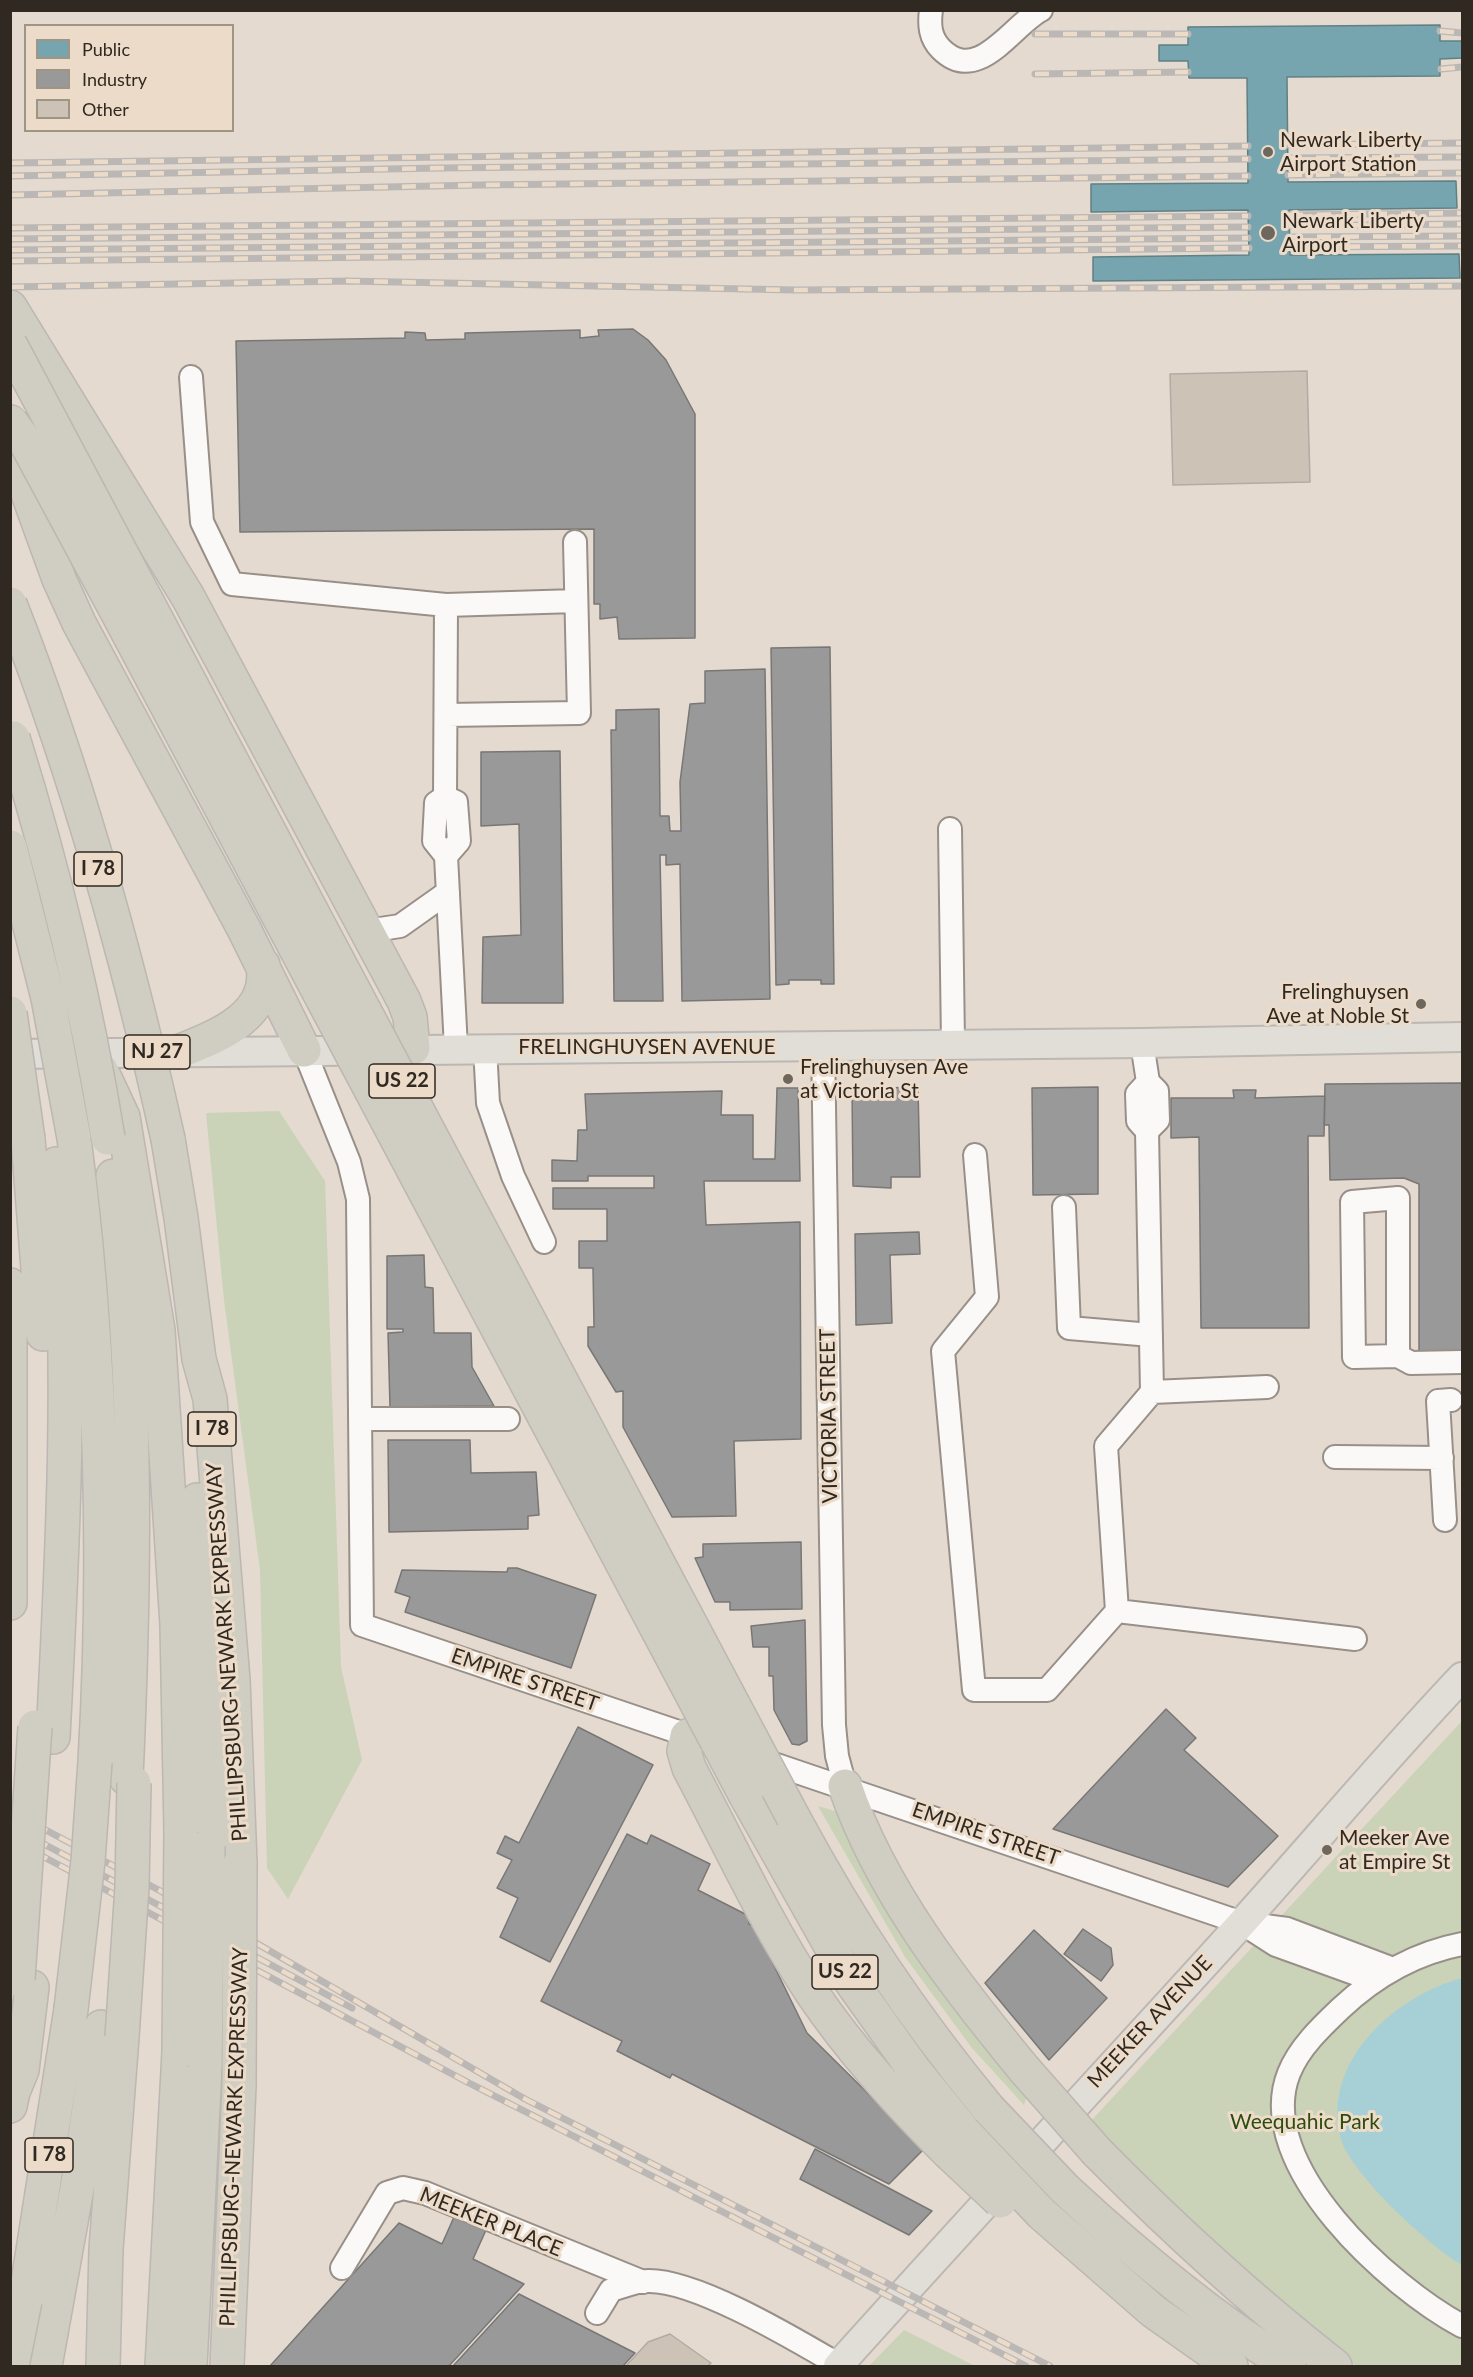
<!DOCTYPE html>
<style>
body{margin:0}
#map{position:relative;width:1473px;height:2377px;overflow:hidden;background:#e4dad0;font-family:Lato,sans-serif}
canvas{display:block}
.frame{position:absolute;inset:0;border:12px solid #2f2921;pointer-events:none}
.legend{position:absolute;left:24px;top:24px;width:210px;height:108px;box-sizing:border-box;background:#ecdbc8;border:2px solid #a09485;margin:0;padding:8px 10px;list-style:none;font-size:18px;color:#2f2921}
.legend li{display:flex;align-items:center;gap:12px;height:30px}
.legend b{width:30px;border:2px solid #a09485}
</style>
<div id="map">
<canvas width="1473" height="2377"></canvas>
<div class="frame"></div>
<ul class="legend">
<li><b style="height:16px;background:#76a5af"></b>Public</li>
<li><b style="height:16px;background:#999"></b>Industry</li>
<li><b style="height:16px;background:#cdc2b6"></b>Other</li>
</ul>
</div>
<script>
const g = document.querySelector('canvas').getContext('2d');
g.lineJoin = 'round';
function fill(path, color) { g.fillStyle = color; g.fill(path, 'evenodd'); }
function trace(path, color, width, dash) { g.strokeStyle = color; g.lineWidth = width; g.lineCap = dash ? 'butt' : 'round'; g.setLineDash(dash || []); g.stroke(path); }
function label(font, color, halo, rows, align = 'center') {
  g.font = font + ' Lato,sans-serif'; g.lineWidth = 6; g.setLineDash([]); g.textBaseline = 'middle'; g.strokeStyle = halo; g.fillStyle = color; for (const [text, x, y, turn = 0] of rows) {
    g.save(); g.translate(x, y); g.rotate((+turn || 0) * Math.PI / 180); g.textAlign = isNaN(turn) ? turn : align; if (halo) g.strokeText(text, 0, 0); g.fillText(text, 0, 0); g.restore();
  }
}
const green = new Path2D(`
 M279,1111L325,1181L341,1667L362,1760L288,1899L267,1868L260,1570L224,1300L206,1113Z
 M1462,1721V2366H1356L1255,2289L1089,2123Z
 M818,1806L841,1813L1028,2091L1024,2105L972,2048L905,1957Z
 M904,2330L975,2366H869Z`);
const water = new Path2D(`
 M1462,1978V2265C1430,2247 1351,2174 1341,2139C1320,2062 1395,1996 1462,1978Z`);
const public = new Path2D(`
 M1440,25V41H1462V58L1440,59V76L1287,77L1288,182L1456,181L1457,208L1289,210L1290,255L1459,254L1460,278L1093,281V257L1249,255L1248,210L1091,212V184L1248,183L1247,78H1189L1188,61H1159V45H1188V27Z`);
const industry = new Path2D(`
 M633,329L648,340L666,360L695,414V638L619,639L617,617L600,619V604H594V529L240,532L236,341L405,338V332L425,333L426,340L465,339V333L580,330V338L599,336L598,330Z
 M830,647L834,984H821V980H789V984L776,985L771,648Z
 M765,669L770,999L682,1001L680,864L666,865V855H660L663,1001H614L611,730H616V710L659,709L660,816H669L670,831H681L680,782L690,704L705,703V671Z
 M560,751L563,1003H482L483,937L521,935L519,824L481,826V752Z
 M1462,1083V1356L1419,1357V1184L1404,1178L1330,1180L1329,1125H1324L1325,1084Z
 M918,1087L920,1177H891V1188L853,1186L852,1089Z
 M1098,1087V1194L1033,1195L1032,1088Z
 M777,1088H798L800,1181H704L706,1225L800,1222L801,1439L734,1441L736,1516L672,1517L623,1427V1391L616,1392L588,1346V1327H594L593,1268H579V1241H607V1209H553V1188H654V1176H588V1181H552V1160L577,1161L578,1130H587L585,1094L722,1091L721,1115H753V1159H775Z
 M1233,1090H1256L1255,1098L1325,1096L1324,1136H1308L1309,1328H1201L1199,1137L1171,1138V1098H1234Z
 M919,1232L920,1254L890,1255L892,1323L856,1325L855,1234Z
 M424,1255L425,1287L433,1288L434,1333H471L472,1367L494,1406L390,1407L388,1333L403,1332V1329H387V1256Z
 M388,1440H470L471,1473L536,1472L539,1515L528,1516V1529L389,1532Z
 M801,1542L802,1609L730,1610V1602H715L695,1558L703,1557V1544Z
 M508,1568H517L596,1595L571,1668L405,1612L410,1597L395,1592L402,1570L507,1572Z
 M805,1620L807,1741L799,1745L792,1744L774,1710L773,1676H769V1647H753L751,1626Z
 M1166,1709L1196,1738L1184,1750L1278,1836L1228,1887L1053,1829Z
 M578,1727L653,1765L550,1962L500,1937L518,1898L497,1888L512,1860L497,1853L505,1836L519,1843Z
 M627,1834L647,1844L651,1835L710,1864L698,1890L749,1916V1924L755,1927L807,2033L924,2149L889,2184L672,2074L670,2078L617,2051L622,2041L541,2001Z
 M1083,1929L1111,1948L1113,1965L1101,1981L1064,1954Z
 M1034,1930L1107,1998L1049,2060L985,1983Z
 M815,2149L932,2211L909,2235L800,2179Z
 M454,2217L486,2230L473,2259L524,2284L449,2366H270L399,2223L442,2244Z
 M519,2294L635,2353L623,2366H453Z`);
const building = new Path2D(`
 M1307,371L1310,482L1173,485L1170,374Z
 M670,2334L711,2363L708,2366H626L648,2342Z`);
const minor = new Path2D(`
 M931,10C929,25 930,38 941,49C978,86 1012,25 1041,10
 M191,377L202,522L232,584L446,605
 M446,715L579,713L575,542
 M445,797L446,605L576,601
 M950,829L953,1043
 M446,856L459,841L456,802L445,797L436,803L434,841L446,856L456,1048
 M367,931L400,926L448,892
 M1142,1043L1148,1082L1157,1091L1158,1120L1147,1131
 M823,1045L834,1725L837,1756L845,1786
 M485,1048L488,1103L513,1176L544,1242
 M304,1050L349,1162L358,1199L362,1625L702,1740
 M1148,1082L1137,1094L1138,1121L1147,1131L1152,1392L1267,1387
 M975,1155L987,1297L943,1351L974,1690H1047L1117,1611
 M1064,1207L1069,1328L1151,1335
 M1398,1356V1198L1352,1202L1354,1357L1398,1356L1411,1363L1462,1362
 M1152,1392L1106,1446L1117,1611L1355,1639
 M360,1419H508
 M1335,1457L1442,1458
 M1445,1520L1438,1401L1451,1400
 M756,1758L1242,1923L1287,1929L1393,1969
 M1248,1927L1276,1945L1373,1980
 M1462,1944C1415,1953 1375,1976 1340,2009C1321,2027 1299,2048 1289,2073C1252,2165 1391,2288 1462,2326
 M342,2268L387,2193L403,2188L425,2193L643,2282
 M597,2313L611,2290C622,2287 635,2281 647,2281C695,2279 796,2340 839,2365`);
const major = new Path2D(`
 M10,1054L1142,1043L1462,1037
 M838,2366C971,2218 1107,2072 1241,1924C1315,1842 1386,1757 1462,1677`);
const highway = new Path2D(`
 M10,307L188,597L404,1001L410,1017L413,1048
 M10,422L11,447L59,579L79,623L244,929L304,1050
 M178,1052C218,1036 271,1016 263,965
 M101,1070L123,1117L158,1330L177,1625L181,1832
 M74,1138C101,1346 107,1553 95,1762
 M28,1139L43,1334
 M168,1139L181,1218L199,1359L210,1399L233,1680L240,1864
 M113,1176C138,1376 135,1577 126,1778
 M10,1285V1603
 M197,1500L205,1656L208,1846
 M687,1736L684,1751L689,1768C729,1843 765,1922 812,1993C852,2052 899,2103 949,2153
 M53,1737C63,1546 73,1354 56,1164
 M845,1786C881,1891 954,1984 1024,2069
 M746,1796L850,1980L914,2070L966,2134
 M793,1817C852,1926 910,2013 988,2108
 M10,2106L13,2092L22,2070L32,1987
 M1097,2152C1173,2229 1251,2300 1335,2366
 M1065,2189C1135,2254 1208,2315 1289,2366
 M1042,2214L1153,2311L1231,2366
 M25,2301L71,2009
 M45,2366L79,2177L101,2027
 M103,2366L106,2249L122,2037
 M162,2366L179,2052
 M190,2366L205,2067
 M227,2366L239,2086`);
const rail = new Path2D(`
 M1440,31L1462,33
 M1035,34H1188
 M1441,69L1462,67
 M1035,74L1188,72
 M1288,145L1462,143
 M1288,158L1462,157
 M10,163L1248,146
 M1288,175L1462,173
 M10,176L440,168L1248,159
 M10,195L480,185L1248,176
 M1289,215L1462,213
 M1289,226L1462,224
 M10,228L1248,216
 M1289,237L1462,236
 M10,239L1248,227
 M1290,247L1462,246
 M10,250L1248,238
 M10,261L1249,248
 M10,287L347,281L795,290L1462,286
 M10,1811L232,1929L525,2099L1050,2366
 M10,1826L352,2008
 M10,1839L469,2083L1026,2366`);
const highwayBridge = new Path2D(`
 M10,344L793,1817
 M11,422L25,441L116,610L746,1796
 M10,604C78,777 128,958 168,1139
 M13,738C54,870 86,1002 108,1138
 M10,847L48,998L74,1138
 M10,1013L28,1139
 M18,1979L35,1727
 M71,2009L88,1861L95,1762
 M122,2037L132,1887L134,1783
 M179,2052L181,1832
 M205,2067L208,1846
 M1024,2069L1097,2152
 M239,2086L240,1864
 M988,2108L1065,2189
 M966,2134L1042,2214
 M949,2153L1000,2201
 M12,2366L25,2301`);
const markers = [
 [1268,152,6,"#6e675e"],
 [1268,233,8,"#6e675e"],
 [1421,1004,6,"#6e675e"],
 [788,1079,6,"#6e675e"],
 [1327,1850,6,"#6e675e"]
];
const shields = [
 [98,869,48],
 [157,1052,66],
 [402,1081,66],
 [212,1429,48],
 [845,1972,66],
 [49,2155,48]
];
const shieldNames = [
 ["I 78",98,869],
 ["NJ 27",157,1052],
 ["US 22",402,1081],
 ["I 78",212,1429],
 ["US 22",845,1972],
 ["I 78",49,2155]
];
const poiNames = [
 ["Newark Liberty",1280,140],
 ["Airport Station",1280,164],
 ["Newark Liberty",1282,221],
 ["Airport",1282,245],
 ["Frelinghuysen",1409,992,"right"],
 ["Ave at Noble St",1409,1016,"right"],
 ["Frelinghuysen Ave",800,1067],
 ["at Victoria St",800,1091],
 ["Meeker Ave",1339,1838],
 ["at Empire St",1339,1862]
];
const streetNames = [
 ["FRELINGHUYSEN AVENUE",647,1047],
 ["VICTORIA STREET",829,1416,-91],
 ["PHILLIPSBURG-NEWARK EXPRESSWAY",227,1652,-94],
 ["EMPIRE STREET",525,1680,19],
 ["EMPIRE STREET",986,1834,19],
 ["MEEKER AVENUE",1150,2022,-47],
 ["PHILLIPSBURG-NEWARK EXPRESSWAY",234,2137,-88],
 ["MEEKER PLACE",491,2222,22]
];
const parkNames = [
 ["Weequahic Park",1305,2122]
];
fill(green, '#cad2b8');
fill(water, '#a7cfd6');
fill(public, '#76a5af');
trace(public, '#618084', 1.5);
fill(industry, '#999');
trace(industry, '#797775', 1.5);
fill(building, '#cdc2b6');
trace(building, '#b2aba3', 1.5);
trace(minor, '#989088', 26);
trace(major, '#bcb7b2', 32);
trace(highway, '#bcb7b2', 36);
trace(minor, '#fbf9f8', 22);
trace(major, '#e1ded8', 28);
trace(highway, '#d0cdc2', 33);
trace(rail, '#bab7b5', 7);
trace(rail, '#ecdbc8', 4.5, [14]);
trace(highwayBridge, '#bcb7b2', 36, []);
trace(highwayBridge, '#d0cdc2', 33);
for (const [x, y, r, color] of markers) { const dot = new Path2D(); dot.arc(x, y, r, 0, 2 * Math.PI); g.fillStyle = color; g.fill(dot); trace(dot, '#ecdbc8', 2); }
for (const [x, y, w] of shields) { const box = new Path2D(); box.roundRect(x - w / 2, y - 17, w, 34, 4.5); g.fillStyle = '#ecdbc8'; g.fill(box); trace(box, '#2f2921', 1.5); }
label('bold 20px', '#2f2921', null, shieldNames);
label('21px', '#2f2921', '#ecdbc8', poiNames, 'left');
label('21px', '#2f2921', '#ecdbc8', streetNames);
label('21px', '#2e4c0d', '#ecdbc8', parkNames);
</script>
